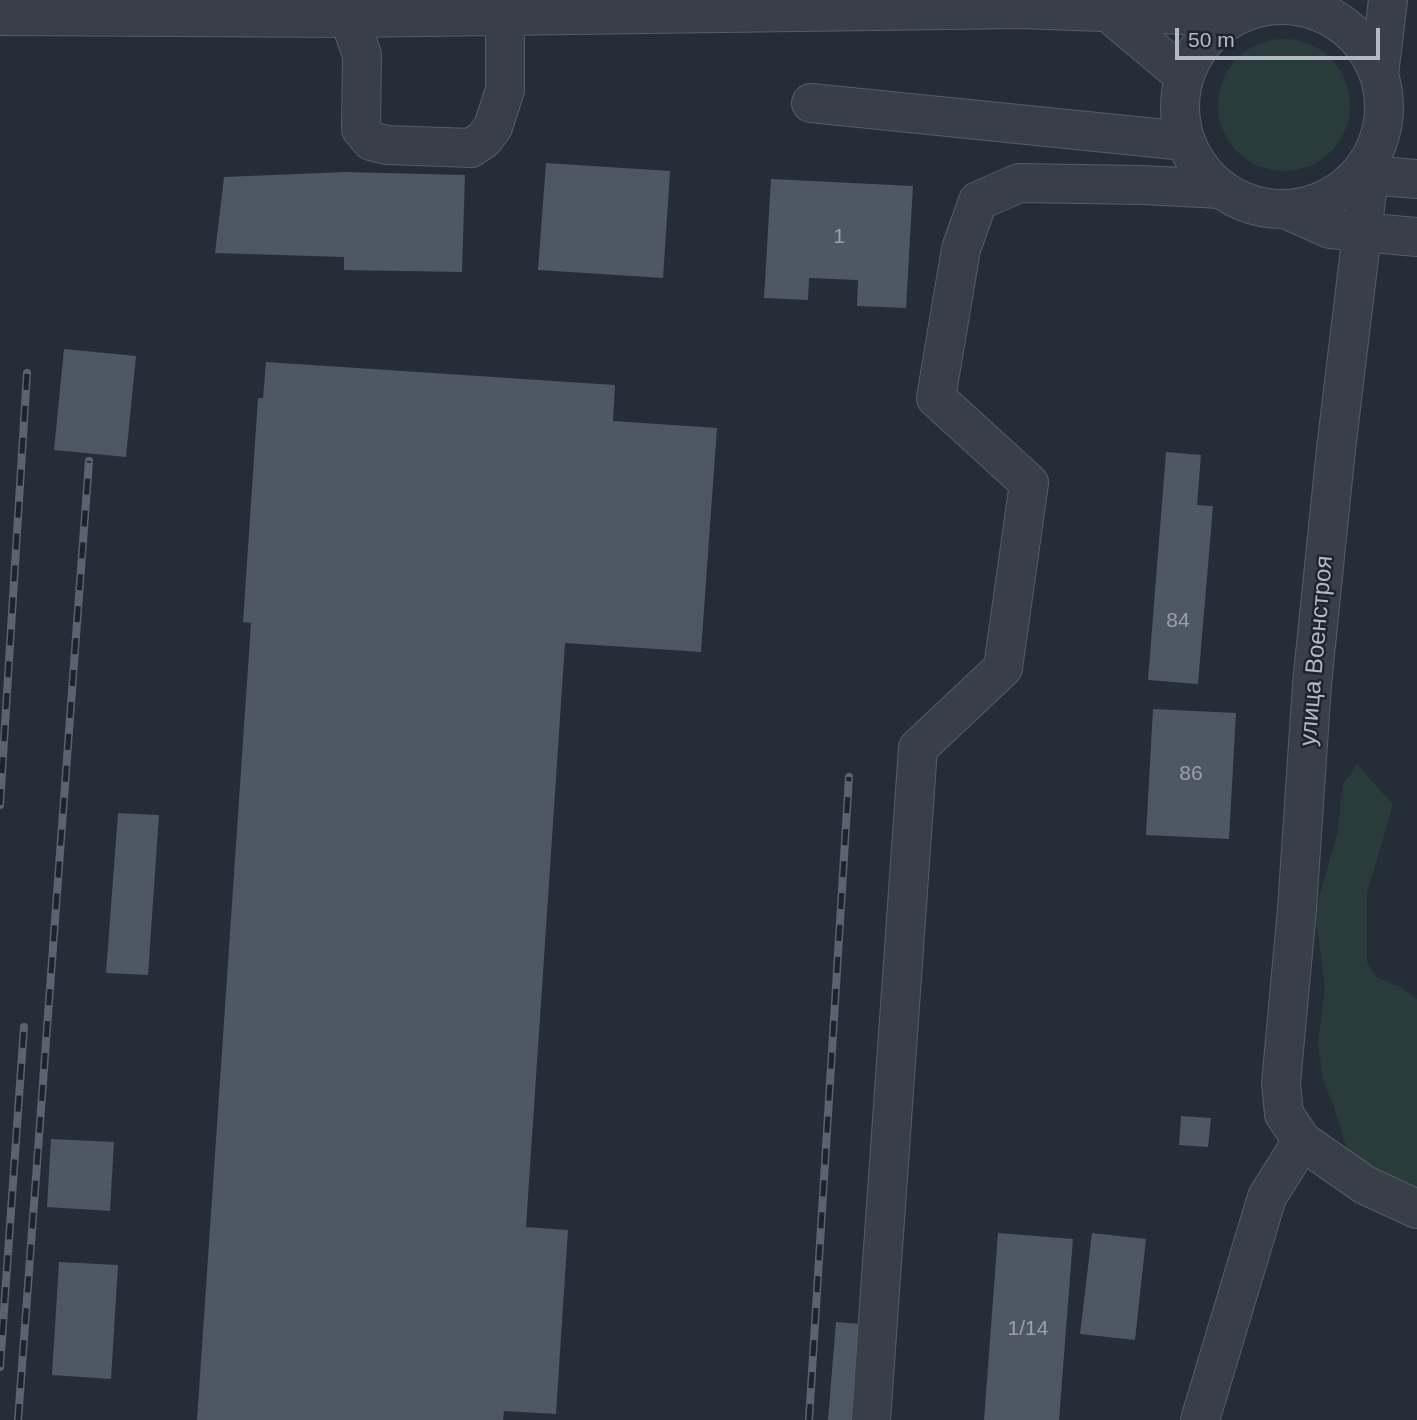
<!DOCTYPE html>
<meta charset="utf-8">
<style>
body{margin:0}
#map{position:relative;width:1417px;height:1420px;overflow:hidden;background:#252d39;font-family:Arial,sans-serif}
canvas{display:block}
.scale{position:absolute;left:1175px;top:28px;width:205px;height:32px;box-sizing:border-box;border:4px solid #b4bac5;border-top:0;padding-left:9px;font-size:21px;line-height:24px;white-space:nowrap;color:#b4bac5;-webkit-text-stroke:5px #1e242e;paint-order:stroke}
</style>
<div id="map">
<canvas width="1417" height="1420"></canvas>
<div class="scale">50 m</div>
</div>
<script>
const g = document.querySelector('canvas').getContext('2d');
g.lineJoin = 'round';
function fill(path, color) { g.fillStyle = color; g.fill(path, 'evenodd'); }
function trace(path, color, width, dash) { g.strokeStyle = color; g.lineWidth = width; g.lineCap = dash ? 'butt' : 'round'; g.setLineDash(dash || []); g.stroke(path); }
function label(font, color, halo, rows, align = 'center') {
  g.font = font + ' Arial,sans-serif'; g.lineWidth = 5; g.setLineDash([]); g.textBaseline = 'middle'; g.strokeStyle = halo; g.fillStyle = color; for (const [text, x, y, turn = 0] of rows) {
    g.save(); g.translate(x, y); g.rotate((+turn || 0) * Math.PI / 180); g.textAlign = isNaN(turn) ? turn : align; if (halo) g.strokeText(text, 0, 0); g.fillText(text, 0, 0); g.restore();
  }
}
const green = new Path2D(`
 M1218 105a66 66 0 1 1 132 0a66 66 0 1 1-132 0Z
 M1357,764L1393,805L1367,893V963L1376,977L1400,987L1417,999V1189L1374,1168L1347,1150L1334,1107L1323,1081L1318,1043L1325,987L1315,911L1337,835L1343,785Z`);
const building = new Path2D(`
 M546,163L670,171L663,278L538,270Z
 M346,172L465,175L462,272L344,270V257L215,253L224,177Z
 M771,179L913,186L906,308L857,306L858,280L809,278L808,300L764,298Z
 M64,349L136,356L126,457L54,450Z
 M266,362L615,385L613,421L717,428L701,652L565,643L526,1227L568,1230L556,1414L504,1411L503,1420H197L251,623L243,622L258,398H263Z
 M1166,452L1201,455L1197,505L1213,506L1198,684L1148,680Z
 M1153,709L1236,713L1229,839L1146,835Z
 M118,813L159,815L148,975L106,973Z
 M1181,1116L1211,1118L1208,1147L1179,1145Z
 M51,1139L114,1142L110,1211L47,1207Z
 M998,1233L1073,1239L1059,1420H984Z
 M1092,1233L1146,1239L1135,1340L1080,1334Z
 M59,1262L118,1265L111,1379L52,1375Z
 M836,1322L861,1324L854,1420H828Z`);
const minor = new Path2D(`
 M349,0V18L362,55L361,129L371,141L387,145L471,148L484,139L493,127L505,90V0
 M1180 107a102 102 0 1 1 204 0a102 102 0 1 1-204 0Z
 M1110,14L1184,76
 M0,16L349,18L1022,9L1233,17
 M1379,74L1388,0
 M811,103L1185,141
 M1371,158L1336,449L1312,684L1297,909L1281,1083L1284,1114L1302,1141L1365,1185L1417,1209
 M1369,175L1417,179
 M1285,209L1330,229L1417,237
 M871,1420L918,748L1003,668L1029,483L936,398L961,249L978,201L1019,183L1142,185L1221,189
 M1200,1420L1267,1197L1302,1141`);
const rail = new Path2D(`
 M0,805L27,373
 M0,1367L24,1027
 M18,1420L89,461
 M809,1420L849,777`);
const numberNames = [
 ["1",839,237],
 ["84",1178,621],
 ["86",1191,774],
 ["1/14",1028,1329]
];
const streetNames = [
 ["улица Военстроя",1317,651,-85]
];
fill(green, '#2a3b3c');
fill(building, '#4e5764');
trace(minor, '#575d67', 40);
trace(minor, '#383f49', 38);
trace(rail, '#5b6370', 8);
trace(rail, '#1e242e', 5, [16]);
label('21px', '#9aa1ad', null, numberNames);
label('24px', '#b4bac5', '#1e242e', streetNames);
</script>
